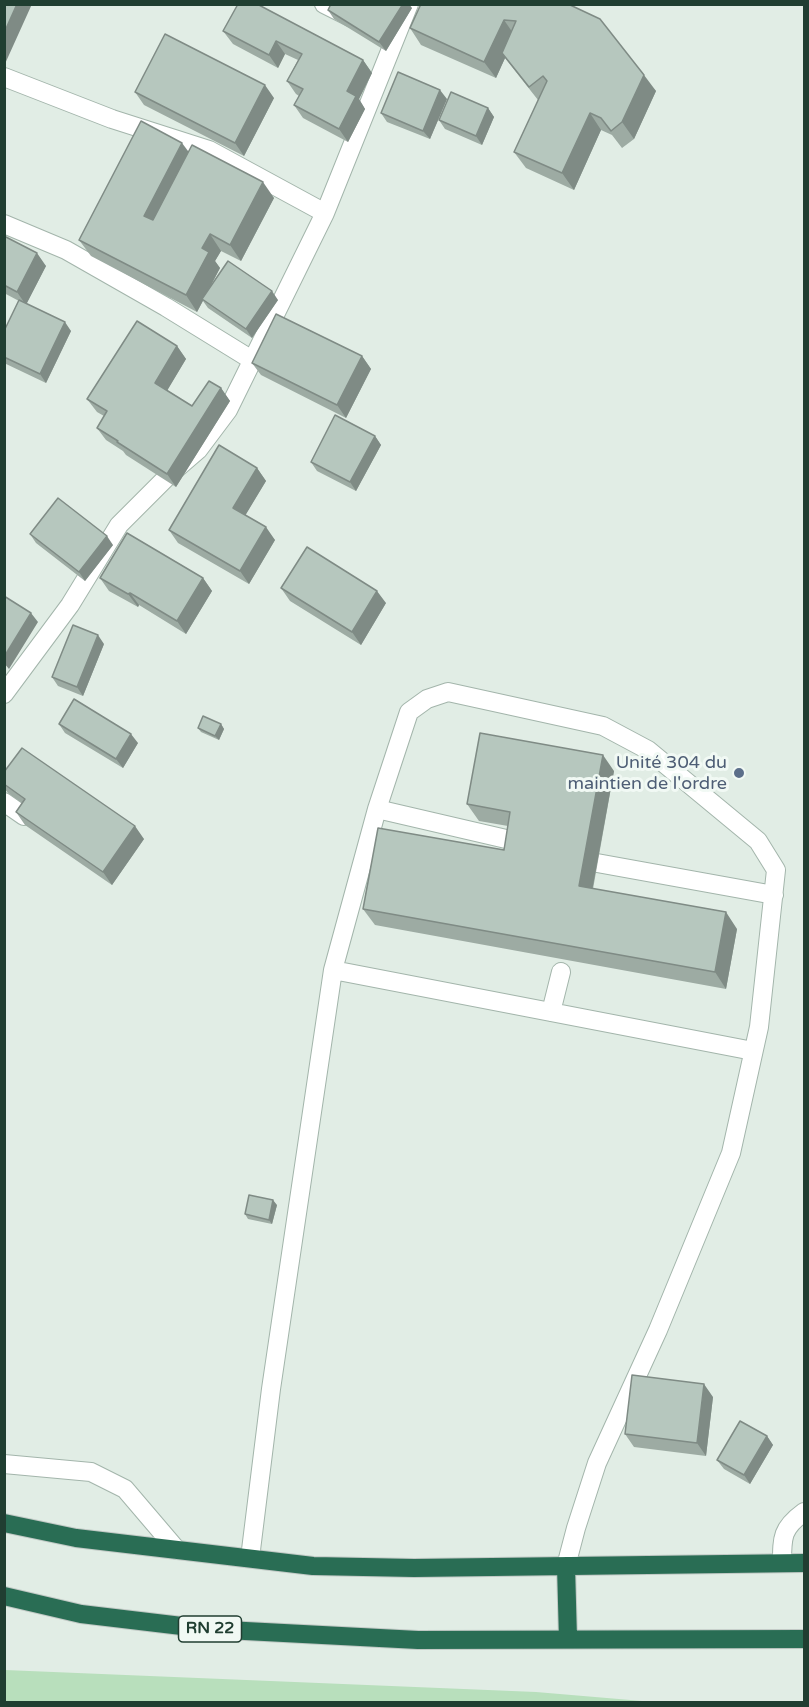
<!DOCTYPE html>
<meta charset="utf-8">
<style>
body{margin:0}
#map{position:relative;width:809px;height:1707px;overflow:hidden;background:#e1ede5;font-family:"Varela Round",sans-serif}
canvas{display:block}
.frame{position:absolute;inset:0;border:6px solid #203e31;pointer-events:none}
</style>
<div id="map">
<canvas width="809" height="1707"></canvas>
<div class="frame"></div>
</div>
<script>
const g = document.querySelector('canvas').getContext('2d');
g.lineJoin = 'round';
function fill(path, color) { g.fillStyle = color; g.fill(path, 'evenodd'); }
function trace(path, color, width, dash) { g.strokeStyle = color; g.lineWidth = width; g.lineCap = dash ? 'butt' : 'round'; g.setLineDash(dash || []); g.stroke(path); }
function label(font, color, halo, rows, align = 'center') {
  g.font = font + ' "Varela Round",sans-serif'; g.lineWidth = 6; g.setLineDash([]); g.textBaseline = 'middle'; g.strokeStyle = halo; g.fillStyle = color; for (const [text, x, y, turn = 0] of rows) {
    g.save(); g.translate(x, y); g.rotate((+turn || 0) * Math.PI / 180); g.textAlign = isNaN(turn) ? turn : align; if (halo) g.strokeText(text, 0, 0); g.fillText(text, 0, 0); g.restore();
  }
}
const green = new Path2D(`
 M5,1670L536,1692L654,1702H5Z`);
const minor = new Path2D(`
 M324,4L352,18
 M4,77L112,119L209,150L325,213
 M4,224L66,250L166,307L252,360
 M4,694L70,605L119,525L169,475L198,450L228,410L325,213L409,4
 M4,802L24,816
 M377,809L519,842
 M597,863L774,895
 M333,970L377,809L409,712L427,699L448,692L603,726L648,750L758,841L776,870L759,1027L731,1153L658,1330L597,1463L576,1528L566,1566
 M551,1012L561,972
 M4,1464L91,1472L125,1489L177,1550
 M250,1558L271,1389L333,970L753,1051
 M782,1563C782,1537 782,1528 804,1512`);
const highway = new Path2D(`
 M4,1523L76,1538L313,1566L414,1568L804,1563
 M566,1566L568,1639
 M4,1596L81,1614L207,1629L418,1640L804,1639`);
const wall = new Path2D(`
 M238,4L363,60L372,73L359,99L365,109L348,142L303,118L294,105L299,96L296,94L287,81L298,60L285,54L278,68L233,44L223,31Z
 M568,4L656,91L634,139L622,148L612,135L601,130L574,190L526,168L514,152L538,100L505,58L496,78L421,45L410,28Z
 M412,8L386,51L334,19L328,10Z
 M135,92L274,98L244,156L144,105Z
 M447,99L430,139L387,122L381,113Z
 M488,108L494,117L482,145L445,129L439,120Z
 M189,152L274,198L241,261L221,251L215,261L220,268L209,289L278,300L252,338L208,308L203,301L197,312L91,256L79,240Z
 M4,236L46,266L26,304L71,331L46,383L4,363V331L19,301L4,293Z
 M177,346L186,359L167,390L192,406L221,388L230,401L176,487L126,455L123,451L106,440L97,428L104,416L97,412L87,399Z
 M362,356L371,369L346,418L261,375L252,363Z
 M375,436L381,445L356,491L317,471L311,462Z
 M257,468L266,481L245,515L275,540L249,584L178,543L169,530Z
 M30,534L113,545L85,581L36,543Z
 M100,578H203L212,591L186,634L139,605L138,607L109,591Z
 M281,588L386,603L361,645L290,601Z
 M104,644L83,696L58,686L52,677Z
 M59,724L138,743L123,768L65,733Z
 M221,724L224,729L219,740L201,732L198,728Z
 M614,771L593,889L737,929L726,989L375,925L363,909L504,850L508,826L479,821L467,804Z
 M4,772L144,839L112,885L25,825L16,812L22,803L8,793L4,788Z
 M277,1205L272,1224L248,1219L245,1214Z
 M713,1397L706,1456L634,1447L625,1434Z
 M767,1436L773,1445L750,1484L724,1469L717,1460Z`);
const shadedWall = new Path2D(`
 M17,4H32L4,66V33Z
 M403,4H409L412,8L386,51L379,42Z
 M504,20L515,36L496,78L484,62Z
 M276,41L285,54L278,68L269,55Z
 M363,60L372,73L359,99L365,109L348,142L339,129L347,91Z
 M644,75L656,91L634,139L622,122Z
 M265,85L274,98L244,156L235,143Z
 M440,90L447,99L430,139L423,131Z
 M488,108L494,117L482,145L476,136Z
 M590,113L601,130L574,190L562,173Z
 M182,143L194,159L155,232L144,216Z
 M263,182L274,198L241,261L230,245Z
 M210,234L221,251L215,261L220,268L197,312L186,295L202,248Z
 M37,253L46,266L26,305L17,292Z
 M272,291L278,300L252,338L246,329Z
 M65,322L71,331L46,383L40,374Z
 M177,346L186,359L164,396L155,383Z
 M362,356L371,369L346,418L337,405Z
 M221,388L230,401L176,487L167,474Z
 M375,436L381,445L356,491L350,482Z
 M257,468L266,481L242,521L233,508Z
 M266,527L275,540L249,584L240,571Z
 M107,536L113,545L85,581L79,572Z
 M203,578L212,591L186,634L177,621Z
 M377,591L386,603L361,645L352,632Z
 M130,593L139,605L138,607L128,594Z
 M31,613L38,622L9,669L4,663V657Z
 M98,635L104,644L83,696L77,687Z
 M221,724L224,729L219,740L215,736Z
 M131,734L138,743L123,768L116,759Z
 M603,755L614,771L590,902L579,886Z
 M135,826L144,839L112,885L103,872Z
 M726,912L737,929L726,989L715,972Z
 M273,1200L277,1205L272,1224L269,1220Z
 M704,1384L713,1397L706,1456L697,1443Z
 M767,1436L773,1445L750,1484L744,1475Z`);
const building = new Path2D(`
 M4,4H17L4,33Z
 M238,4H257L363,60L347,91L356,96L339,129L294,105L303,89L287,81L302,54L276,41L269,55L223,31Z
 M331,4H403L379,42L328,10Z
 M421,4H568L600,19L644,75L622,122L611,131L601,118L590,113L562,173L514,152L547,81L543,76L529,87L502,53L516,21L504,20L484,62L410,28Z
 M165,34L265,85L235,143L135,92Z
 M398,72L440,90L423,131L381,113Z
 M451,92L488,108L476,136L439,120Z
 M141,121L182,143L144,216L153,220L192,145L263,182L230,245L210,234L202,248L209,252L186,295L79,240Z
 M4,236L37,253L17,292L4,285Z
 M228,261L272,291L246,329L202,299Z
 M19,300L65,322L40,374L4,357V331Z
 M276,314L362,356L337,405L252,363Z
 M137,321L177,346L155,383L192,406L209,381L221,388L167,474L117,442L118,441L97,428L107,411L87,399Z
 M335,415L375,436L350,482L311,462Z
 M219,445L257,468L233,508L266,527L240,571L169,530Z
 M58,498L107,536L79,572L30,534Z
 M127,533L203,578L177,621L130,593L128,594L100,578Z
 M307,547L377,591L352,632L281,588Z
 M4,596L31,613L4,657Z
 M73,625L98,635L77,687L52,677Z
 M74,699L131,734L116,759L59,724Z
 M203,716L221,724L215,736L198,728Z
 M480,733L603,755L579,886L726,912L715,972L363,909L378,828L504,850L510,812L467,804Z
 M22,748L135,826L103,872L16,812L25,799L4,784V772Z
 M249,1195L273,1200L269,1220L245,1214Z
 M632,1375L704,1384L697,1443L625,1434Z
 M740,1421L767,1436L744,1475L717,1460Z`);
const markers = [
 [739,773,6,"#5c6f8a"]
];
const shields = [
 [210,1629,63]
];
const shieldNames = [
 ["RN 22",210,1629]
];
const serviceNames = [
 ["Unité 304 du",727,763],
 ["maintien de l'ordre",727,784]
];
fill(green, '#b8dfbc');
trace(minor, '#a3b5ab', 20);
trace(highway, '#c1c9c5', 20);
trace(minor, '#fff', 18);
trace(highway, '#296d54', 18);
fill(wall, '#9daba3');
fill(shadedWall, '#7f8b85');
fill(building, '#b6c7be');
trace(building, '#7f8b85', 1.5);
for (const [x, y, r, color] of markers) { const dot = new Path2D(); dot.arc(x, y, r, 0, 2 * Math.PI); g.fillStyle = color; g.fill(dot); trace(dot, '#f1f9f4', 2); }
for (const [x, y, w] of shields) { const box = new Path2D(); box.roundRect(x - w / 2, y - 13, w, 26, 4.5); g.fillStyle = '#f1f9f4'; g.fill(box); trace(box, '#203e31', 1.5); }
label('bold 16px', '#203e31', null, shieldNames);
label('18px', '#4e5e75', '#f1f9f4', serviceNames, 'right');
</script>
